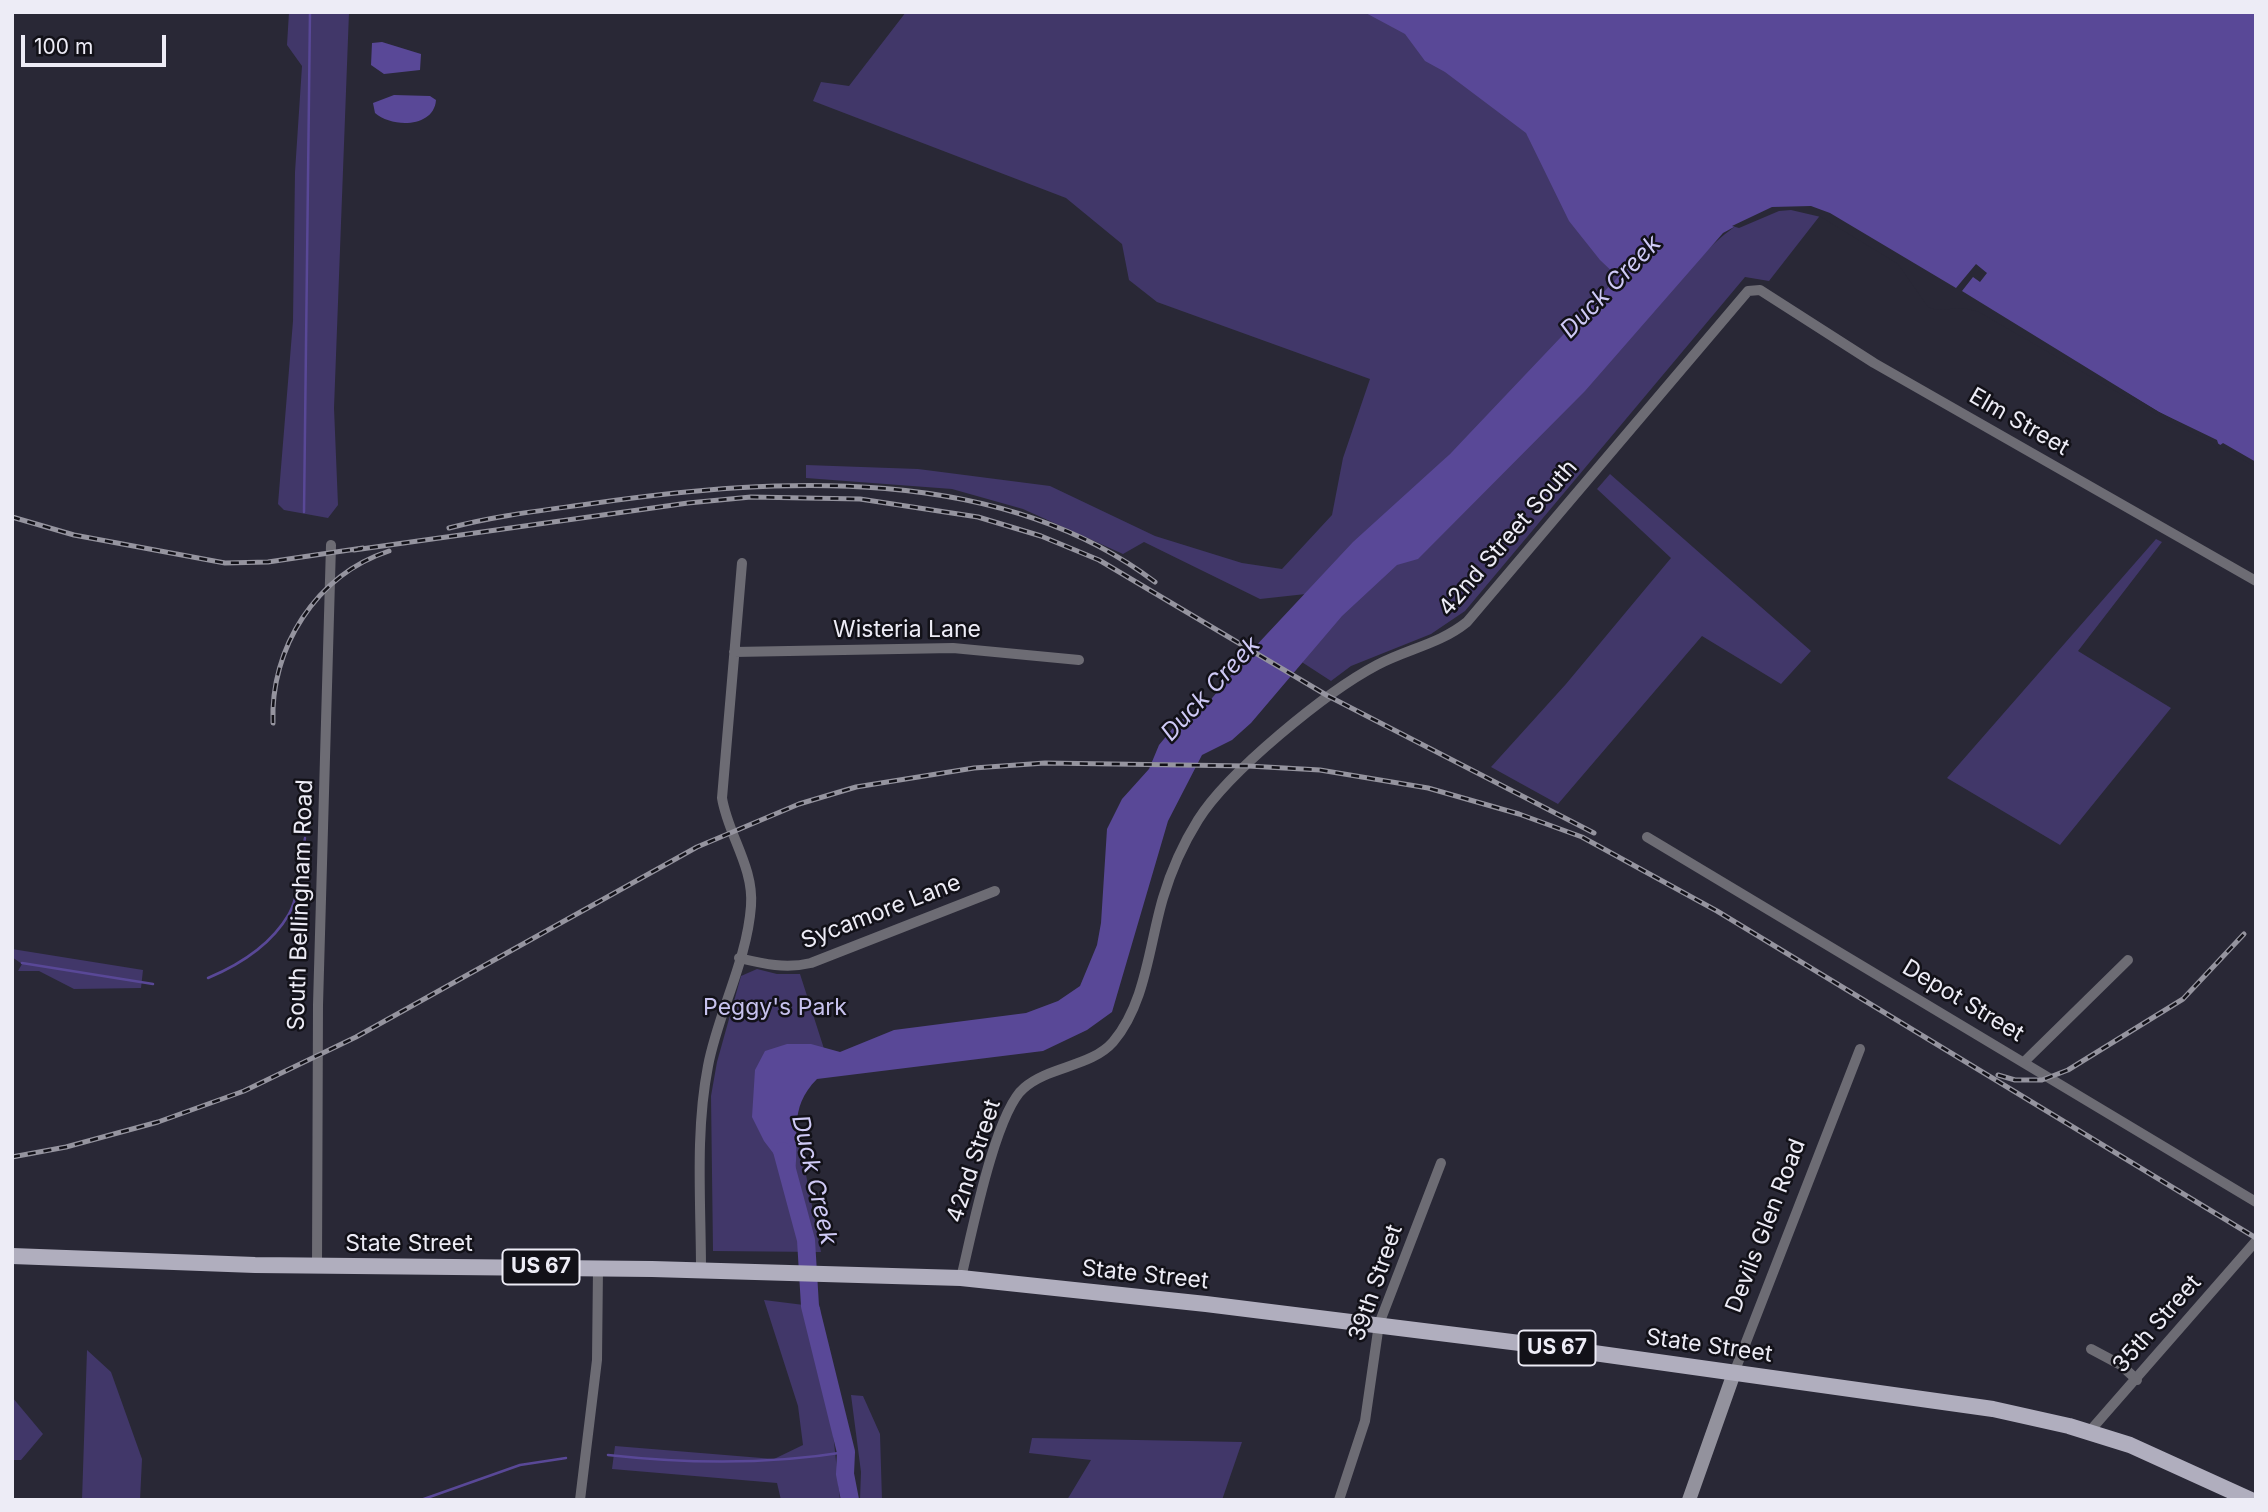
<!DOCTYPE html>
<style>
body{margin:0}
#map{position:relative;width:2268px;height:1512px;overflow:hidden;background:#292836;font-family:Inter,sans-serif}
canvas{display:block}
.frame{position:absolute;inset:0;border:14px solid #edecf6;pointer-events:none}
.scale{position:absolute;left:21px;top:35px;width:145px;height:32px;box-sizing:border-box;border:4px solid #edecf6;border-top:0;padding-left:9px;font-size:21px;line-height:24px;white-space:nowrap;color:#edecf6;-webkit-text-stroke:5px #121118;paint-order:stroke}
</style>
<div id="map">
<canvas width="2268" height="1512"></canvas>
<div class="frame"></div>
<div class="scale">100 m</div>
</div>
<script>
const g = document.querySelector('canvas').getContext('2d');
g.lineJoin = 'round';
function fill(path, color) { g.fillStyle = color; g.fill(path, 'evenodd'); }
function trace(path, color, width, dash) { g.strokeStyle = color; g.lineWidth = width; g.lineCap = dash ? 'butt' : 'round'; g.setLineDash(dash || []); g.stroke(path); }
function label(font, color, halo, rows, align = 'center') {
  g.font = font + ' Inter,sans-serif'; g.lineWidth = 5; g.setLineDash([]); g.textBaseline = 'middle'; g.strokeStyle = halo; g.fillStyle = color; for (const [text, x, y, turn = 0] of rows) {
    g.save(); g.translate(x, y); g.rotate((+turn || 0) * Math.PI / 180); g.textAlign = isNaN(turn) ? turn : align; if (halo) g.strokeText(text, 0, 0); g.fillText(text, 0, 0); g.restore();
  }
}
const green = new Path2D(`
 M289,12H349L334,408L338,505L328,518L284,510L278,504L293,321L295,172L302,66L287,45Z
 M906,12H1492L1651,314C1686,276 1732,206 1790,207C1800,207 1812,211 1822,213L1769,281L1745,277L1465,611L1431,634L1351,666L1331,681L1274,644L1461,443L1315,593L1260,599L1144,542L1123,554L1023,509L952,489L806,478V465L918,469L1050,486L1155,536L1242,563L1282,569L1332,515L1343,458L1370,379L1157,302L1129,280L1122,244L1066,198L813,101L821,82L849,86Z
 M1610,474L1811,651L1781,684L1702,636L1558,804L1491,767L1566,684L1671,558L1597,489Z
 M2156,539L2162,542L2078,651L2171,708L2060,845L1947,778Z
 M12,949L143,970L141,988L74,989L39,971H18L22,964L12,957Z
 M757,969L777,974H800L826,1055L772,1112L801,1149L821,1252L713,1251L711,1096L717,1062L741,976Z
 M764,1300L820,1307L840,1500H781L777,1483L612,1469L615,1446L774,1459L803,1445L798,1406Z
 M87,1350L111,1372L142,1459L140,1500H82Z
 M851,1395L863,1396L880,1434L882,1500H860L861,1472Z
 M12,1397L43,1434L21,1460H12Z
 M1032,1438L1242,1442L1222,1500H1067L1091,1460L1029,1453Z`);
const water = new Path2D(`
 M1364,12H2256V464L2159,412L1822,213C1776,203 1763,211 1723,233L1585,391L1418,559L1397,565L1342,616L1251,723L1232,740L1202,755L1168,821L1112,1012L1087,1030L1043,1051L817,1079C787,1109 800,1137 795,1172L789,1174L764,1141L752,1117L755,1070L765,1051L787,1044H811L840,1052L894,1030L1026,1013L1058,1001L1080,986L1097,945L1101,923L1107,829L1122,799L1149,769L1159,745L1178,722L1208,703L1252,650L1353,542L1450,454L1618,277L1600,260L1569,221L1526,133L1445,72L1425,61L1405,34Z
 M382,42L421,54L420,70L384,74L371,65L372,43Z
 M394,95L430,96L436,100C434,128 392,128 375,113L373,103Z`);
const pier = new Path2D(`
 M1811,206L1830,213L1956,288L1976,264L1987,273L1980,282L1973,277L1962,291L2159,412L2217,440L2219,446L2223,443L2256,462V467L2222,448L2217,449L2212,443L2157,415L1979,312L1964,308L1936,310L1928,307L1898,264L1821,217L1791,210L1779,211L1739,228L1732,226L1772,207Z`);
const stream = new Path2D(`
 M304,512L310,12
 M22,963L153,984
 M208,978C239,965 271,945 289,914C299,896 302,858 305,838
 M608,1455C689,1464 766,1465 846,1452
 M421,1500L520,1465L566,1458`);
const river = new Path2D(`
 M782,1151L806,1240L810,1306L846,1452L845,1474L850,1500`);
const minor = new Path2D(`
 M734,652L953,648L1079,660
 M1647,837L2256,1202
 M739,958C764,964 786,969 811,963L995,891
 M2024,1062L2128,960
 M317,1266L318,1005L331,545
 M701,1270C701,1203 695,1133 708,1066C718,1013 747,961 751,906C754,867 728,835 722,798L742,563
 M961,1278C971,1237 995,1112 1024,1088C1049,1066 1091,1067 1113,1042C1146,1003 1149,945 1163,898C1171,871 1183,844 1198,820C1228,772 1326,692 1377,665C1407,649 1440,644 1467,622L1748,291L1760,290L1874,363L2256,581
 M2091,1349L2121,1365L2137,1380
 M1734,1373L1860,1049
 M2089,1432L2256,1241
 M580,1500L597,1360L598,1268
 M1339,1500L1365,1421L1379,1324L1441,1163`);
const secondary = new Path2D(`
 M1689,1500L1734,1373`);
const primary = new Path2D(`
 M12,1256L255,1265L652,1269L961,1278L1206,1304L1544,1346L1993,1409L2069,1426L2130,1445L2251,1500`);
const rail = new Path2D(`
 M12,517L74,535L225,563L268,562L363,548
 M449,528C497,515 547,510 596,503C778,477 999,464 1155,582
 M354,550L688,503L751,497L860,499L978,517L1041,536L1099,560L1328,696L1594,833
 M273,723C270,648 316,575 389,551
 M1998,1075L2015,1080H2042L2068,1070L2183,999L2244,934
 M12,1157L66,1147L158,1122L244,1091L356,1037L697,847L799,804L856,787L974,768L1045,763L1248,766L1320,770L1428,788L1519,814L1582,837L1717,911L2256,1238`);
const shields = [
 [541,1267,77],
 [1557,1348,77]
];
const shieldNames = [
 ["US 67",541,1267],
 ["US 67",1557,1348]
];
const streetNames = [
 ["Elm Street",2019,422,30],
 ["42nd Street South",1508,538,-49],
 ["Wisteria Lane",907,630],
 ["South Bellingham Road",301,905,-88],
 ["Sycamore Lane",881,912,-21],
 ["Depot Street",1963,1001,31],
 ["42nd Street",974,1161,-72],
 ["Devils Glen Road",1766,1226,-69],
 ["State Street",409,1244],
 ["State Street",1145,1275,6],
 ["39th Street",1376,1283,-71],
 ["35th Street",2157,1324,-49],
 ["State Street",1709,1346,8]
];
const parkNames = [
 ["Peggy's Park",775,1008]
];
const waterNames = [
 ["Duck Creek",1611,287,-46],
 ["Duck Creek",1211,689,-47],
 ["Duck Creek",814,1180,77]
];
fill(green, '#413769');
fill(water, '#594897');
fill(pier, '#292836');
trace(stream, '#594897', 2.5);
trace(river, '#594897', 18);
trace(minor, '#6d6c74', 10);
trace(secondary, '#93929d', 14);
trace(primary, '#b0aebe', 16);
trace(rail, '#95949f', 5);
trace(rail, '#121118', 2.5, [8]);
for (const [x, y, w] of shields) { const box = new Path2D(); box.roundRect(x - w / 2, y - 17.5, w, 35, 5); g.fillStyle = '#121118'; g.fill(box); trace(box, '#edecf6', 2); }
label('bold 21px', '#edecf6', null, shieldNames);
label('23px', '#edecf6', '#121118', streetNames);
label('23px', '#c7c2ee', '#121118', parkNames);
label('italic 24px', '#cfcaf6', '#121118', waterNames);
</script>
